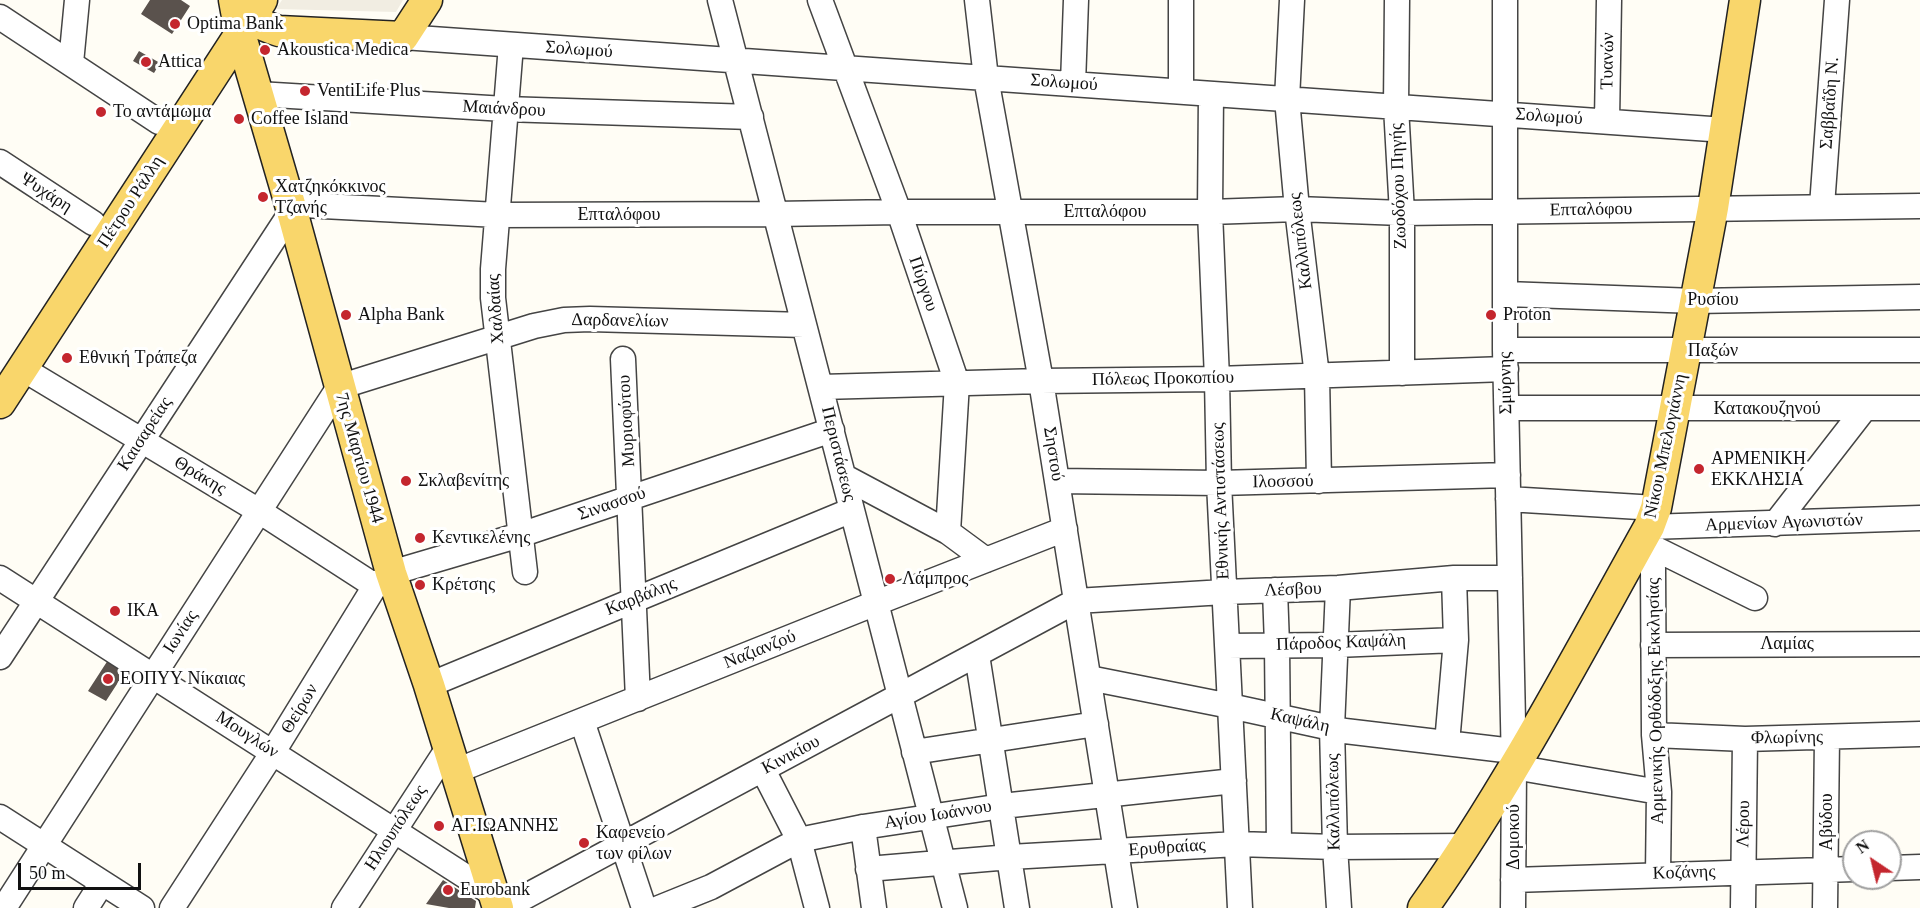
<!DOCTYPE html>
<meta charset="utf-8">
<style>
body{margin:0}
#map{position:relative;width:1920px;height:908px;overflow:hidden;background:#fffdf5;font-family:"Times New Roman",serif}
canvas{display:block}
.north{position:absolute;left:1842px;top:830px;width:60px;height:60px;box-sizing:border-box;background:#fff;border:2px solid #a0a0a0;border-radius:50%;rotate:325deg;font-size:16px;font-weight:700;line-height:24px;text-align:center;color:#111}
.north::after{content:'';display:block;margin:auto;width:21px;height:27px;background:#c4262e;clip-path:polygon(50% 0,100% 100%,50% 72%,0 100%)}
.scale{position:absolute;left:18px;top:863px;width:123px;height:27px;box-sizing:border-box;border:3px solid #111;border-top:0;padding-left:8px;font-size:18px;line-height:21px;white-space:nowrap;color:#111;-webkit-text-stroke:4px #fff;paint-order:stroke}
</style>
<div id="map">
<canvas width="1920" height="908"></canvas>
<div class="north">N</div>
<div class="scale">50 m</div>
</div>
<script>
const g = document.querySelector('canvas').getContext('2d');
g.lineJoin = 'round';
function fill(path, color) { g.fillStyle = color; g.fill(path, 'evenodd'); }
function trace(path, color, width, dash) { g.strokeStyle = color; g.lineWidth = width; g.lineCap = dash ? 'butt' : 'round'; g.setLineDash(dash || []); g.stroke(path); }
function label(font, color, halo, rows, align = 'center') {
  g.font = font + ' "Times New Roman",serif'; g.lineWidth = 6; g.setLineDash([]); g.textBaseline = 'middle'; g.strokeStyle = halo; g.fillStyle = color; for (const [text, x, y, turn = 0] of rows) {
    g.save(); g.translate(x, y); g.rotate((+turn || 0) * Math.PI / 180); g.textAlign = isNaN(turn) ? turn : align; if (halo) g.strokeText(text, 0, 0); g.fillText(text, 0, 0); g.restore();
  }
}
const plaza = new Path2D(`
 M282,0H403L396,12L276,9Z`);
const building = new Path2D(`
 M150,0H181L190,6L172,34L141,14Z
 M139,51L160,63L154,73L133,61Z
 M110,657L128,667L106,701L88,691Z
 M443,880L476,901L475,908H449L426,904Z`);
const minor = new Path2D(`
 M720,0C796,303 877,605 955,908
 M820,0L899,212L957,383L948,532
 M977,0L986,78L1041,381L1125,908
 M1292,0L1287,99L1297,209L1317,376L1319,481
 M1397,0L1396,107L1402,213V373
 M1505,0V350L1514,767L1513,908
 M0,17L159,122
 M403,37L1725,130
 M511,45L493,269V298L525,572
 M71,63L77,0
 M1073,84L1076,0
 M1181,91V0
 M258,94L505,109L751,117
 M1211,94L1210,212L1217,379L1219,483L1240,908
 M1607,121L1609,0
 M0,162L93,223
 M1822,206L1837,0
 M1506,294L1695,301L1920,297
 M1505,350H1920
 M623,359L638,699
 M23,369L259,511L375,586
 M821,387L1041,381L1217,379L1506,369
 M1507,408H1920
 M843,476L948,532L986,560
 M1057,481L1219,483L1508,475
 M1508,499L1656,508
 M1775,524L1865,408
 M1652,547L1755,598
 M0,578L493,894
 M1338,588L1332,728L1335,847L1339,908
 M1275,590L1277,645L1279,845
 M1653,645L1920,644
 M1227,646L1336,645L1456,640
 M977,655L1017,908
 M0,657L292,211L303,205L498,215L774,214L899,212H1210L1297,209L1402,213L1920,206
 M1089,678L1230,706L1345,731L1513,751
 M429,685L852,510
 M582,721L644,908
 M1654,735L1745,739L1920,734
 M1447,743L1456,640L1454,578
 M914,752L1096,724
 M1514,767L1659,792
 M763,770L799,840L817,908
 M456,771L876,603L1065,529
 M0,817L142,908
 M863,827L874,908
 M1890,868L1920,867
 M868,869L1010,857L1237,844L1335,847L1466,846
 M1658,874L1659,792L1654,735L1653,569L1652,547L1649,527L1920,518
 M1513,880L1854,869
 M4,908L339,387L534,326L564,320L590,319L804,325
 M86,908L102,883
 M172,908L273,752L375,586L391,573L520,535L832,430
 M344,908L448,748
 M504,908L1076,601L1224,592L1338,588L1454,578H1510
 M659,908L711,887L799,840L863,827L1002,806L1234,781
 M1743,908L1745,739
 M1825,908L1827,737`);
const major = new Path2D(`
 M234,0L240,33L292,211L391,573L429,685L498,908
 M237,6C249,19 262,26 279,31L403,37L427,0
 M0,403L262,0
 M1423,908C1508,788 1577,656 1649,527L1656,508L1713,208L1745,0`);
const markers = [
 [175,24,6,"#c4262e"],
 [265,50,6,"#c4262e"],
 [146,62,6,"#c4262e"],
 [305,91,6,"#c4262e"],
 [101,112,6,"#c4262e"],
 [239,119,6,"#c4262e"],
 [263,197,6,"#c4262e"],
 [346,315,6,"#c4262e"],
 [1491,315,6,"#c4262e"],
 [67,358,6,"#c4262e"],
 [1699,469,6,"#c4262e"],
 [406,481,6,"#c4262e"],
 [420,538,6,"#c4262e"],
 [890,579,6,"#c4262e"],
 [420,585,6,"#c4262e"],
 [115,611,6,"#c4262e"],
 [108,679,6,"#c4262e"],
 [439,826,6,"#c4262e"],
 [584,843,6,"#c4262e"],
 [448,890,6,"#c4262e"]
];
const poiNames = [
 ["Optima Bank",187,24],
 ["Akoustica Medica",277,50],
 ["Attica",158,62],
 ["VentiLife Plus",317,91],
 ["Το αντάμωμα",113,112],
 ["Coffee Island",251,119],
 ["Χατζηκόκκινος",275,187],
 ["Τζανής",275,208],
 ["Alpha Bank",358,315],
 ["Proton",1503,315],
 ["Εθνική Τράπεζα",79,358],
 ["ΑΡΜΕΝΙΚΗ",1711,459],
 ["ΕΚΚΛΗΣΙΑ",1711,480],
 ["Σκλαβενίτης",418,481],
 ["Κεντικελένης",432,538],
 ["Λάμπρος",902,579],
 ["Κρέτσης",432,585],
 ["ΙΚΑ",127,611],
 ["ΕΟΠΥΥ Νίκαιας",120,679],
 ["ΑΓ.ΙΩΑΝΝΗΣ",451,826],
 ["Καφενείο",596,833],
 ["των φίλων",596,854],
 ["Eurobank",460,890]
];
const streetNames = [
 ["Σολωμού",579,50,4],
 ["Τυανών",1608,61,-89],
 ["Σολωμού",1064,83,4],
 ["Σαββαΐδη Ν.",1830,103,-86],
 ["Μαιάνδρου",504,109,3],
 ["Σολωμού",1549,117,4],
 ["Ζωοδόχου Πηγής",1399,186,-92],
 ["Ψυχάρη",46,193,33],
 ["Πέτρου Ράλλη",131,202,-57],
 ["Επταλόφου",1591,210,-1],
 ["Επταλόφου",1105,212],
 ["Επταλόφου",619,215],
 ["Καλλιπόλεως",1301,241,-97],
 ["Πύργου",923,284,71],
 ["Ρυσίου",1713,300],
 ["Χαλδαίας",496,309,-94],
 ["Δαρδανελίων",620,321,1],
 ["Παξών",1713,351],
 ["Πόλεως Προκοπίου",1163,379,-1],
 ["Σμύρνης",1506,383,-91],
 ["Κατακουζηνού",1767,409],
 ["Μυριοφύτου",627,421,-93],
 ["Καισαρείας",145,434,-57],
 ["Νίκου Μπελογιάννη",1666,446,-78],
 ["Περιστάσεως",838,454,76],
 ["Σηστού",1053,454,81],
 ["7ης Μαρτίου 1944",359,458,74],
 ["Θράκης",200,476,31],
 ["Ιλοσσού",1283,482,-1],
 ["Εθνικής Αντιστάσεως",1221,501,-92],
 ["Σινασσού",612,504,-19],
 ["Αρμενίων Αγωνιστών",1784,523,-2],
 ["Λέσβου",1293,590,-2],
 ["Καρβάλης",641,597,-22],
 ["Ιωνίας",181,632,-57],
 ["Πάροδος Καψάλη",1341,643,-2],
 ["Λαμίας",1787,644],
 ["Ναζιανζού",760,650,-22],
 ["Αρμενικής Ορθόδοξης Εκκλησίας",1656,701,-91],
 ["Θείρων",300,709,-59],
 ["Καψάλη",1300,721,13],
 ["Μουγλών",247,735,33],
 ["Φλωρίνης",1787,738,-1],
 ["Κινικίου",791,755,-28],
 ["Καλλιπόλεως",1334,802,-91],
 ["Αγίου Ιωάννου",938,815,-9],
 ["Αβύδου",1827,822,-90],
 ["Λέρου",1744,824,-89],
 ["Ηλιουπόλεως",396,828,-57],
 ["Δομοκού",1514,837,-90],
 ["Ερυθραίας",1167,848,-4],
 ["Κοζάνης",1684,873,-2]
];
fill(plaza, '#f1ede2');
fill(building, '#5a524d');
trace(minor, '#444', 27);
trace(major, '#222', 33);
trace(minor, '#fff', 24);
trace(major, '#f9d66b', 30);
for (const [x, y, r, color] of markers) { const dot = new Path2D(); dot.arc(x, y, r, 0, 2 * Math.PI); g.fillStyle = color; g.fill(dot); trace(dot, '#fff', 2); }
label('18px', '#111', '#fff', poiNames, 'left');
label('18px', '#111', '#fff', streetNames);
</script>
